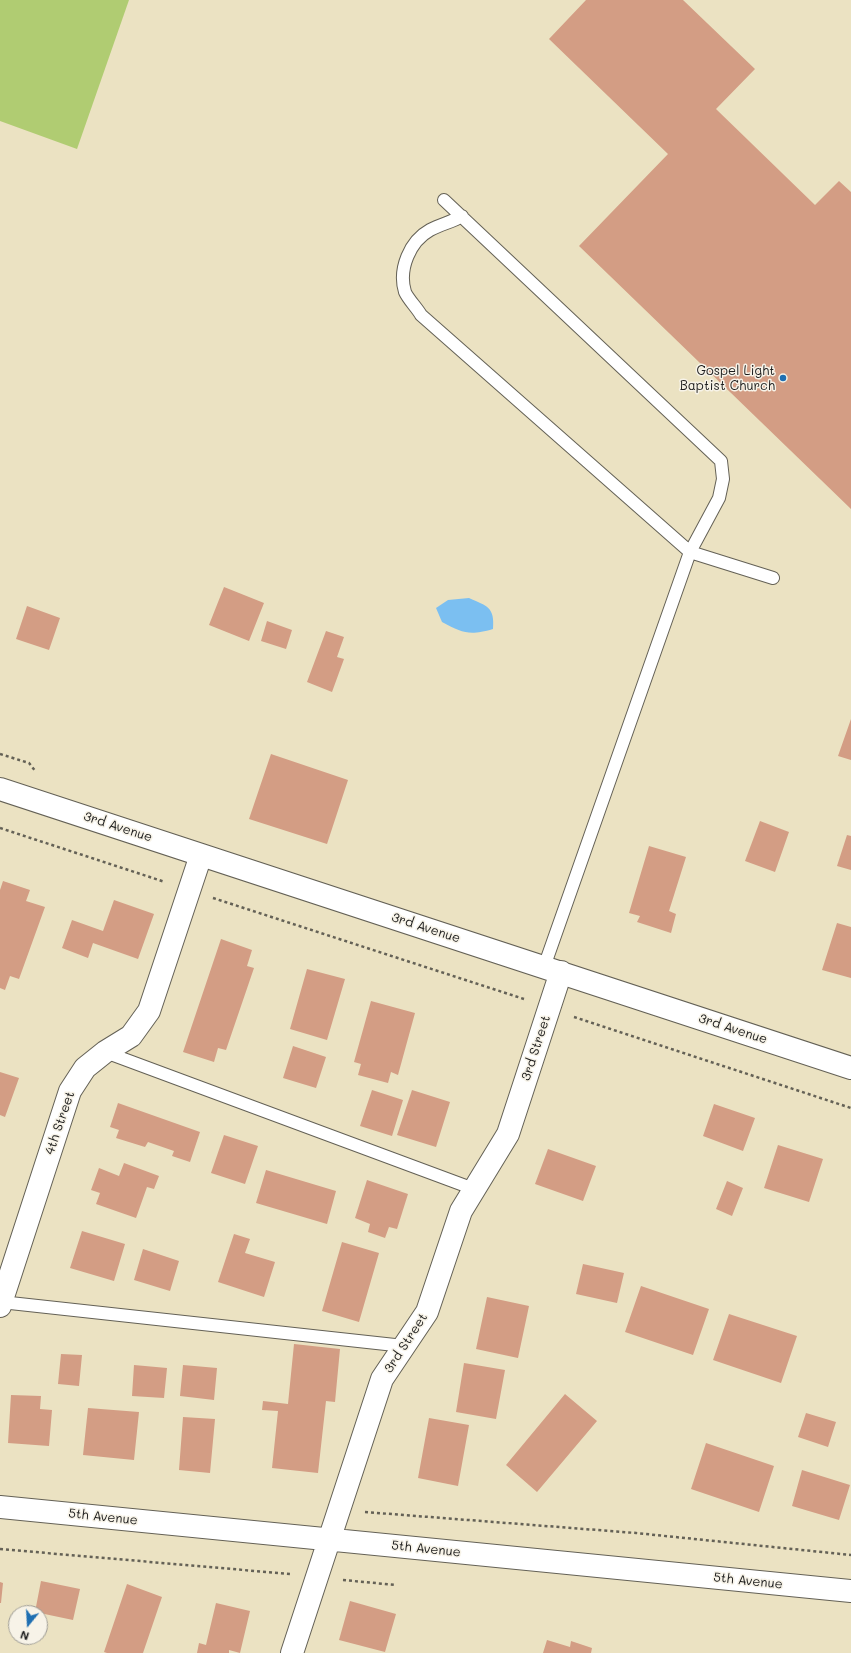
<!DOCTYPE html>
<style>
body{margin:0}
#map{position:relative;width:851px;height:1653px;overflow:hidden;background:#ebe2c2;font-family:Mali,sans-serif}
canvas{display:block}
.north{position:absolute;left:8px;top:1605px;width:40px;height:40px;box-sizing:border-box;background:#f7f3e8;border:1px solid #9f9d96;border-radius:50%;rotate:198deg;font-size:11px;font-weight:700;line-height:16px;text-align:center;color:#1c1c1c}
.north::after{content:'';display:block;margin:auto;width:14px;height:18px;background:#1f6fb2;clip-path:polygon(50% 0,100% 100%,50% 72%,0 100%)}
</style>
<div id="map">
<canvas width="851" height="1653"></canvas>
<div class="north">N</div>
</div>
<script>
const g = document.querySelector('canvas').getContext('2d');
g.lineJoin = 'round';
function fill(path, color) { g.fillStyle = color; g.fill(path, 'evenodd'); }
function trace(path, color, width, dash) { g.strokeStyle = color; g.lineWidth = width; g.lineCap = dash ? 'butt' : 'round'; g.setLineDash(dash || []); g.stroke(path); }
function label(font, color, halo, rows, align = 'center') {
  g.font = font + ' Mali,sans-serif'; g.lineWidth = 3; g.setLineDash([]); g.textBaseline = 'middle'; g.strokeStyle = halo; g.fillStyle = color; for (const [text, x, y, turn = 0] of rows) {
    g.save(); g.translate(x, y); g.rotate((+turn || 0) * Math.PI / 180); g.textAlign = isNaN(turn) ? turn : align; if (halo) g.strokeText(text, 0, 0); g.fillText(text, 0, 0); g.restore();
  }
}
const green = new Path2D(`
 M0,0H129L77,149L0,121Z`);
const water = new Path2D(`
 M469,598C487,606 495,607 493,629C469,636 463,633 442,622L436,608L448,600Z`);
const building = new Path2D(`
 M586,0H683L755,69L716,109L815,205L839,181L851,192V509L579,246L668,154L549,39Z
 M224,587L264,603L249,641L209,625Z
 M27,606L60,618L49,650L16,639Z
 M267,621L292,630L286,649L261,641Z
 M326,631L344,637L337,657L344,659L332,692L307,682Z
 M851,719V760L838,756Z
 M271,754L348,780L327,844L249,819Z
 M760,821L789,832L775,872L745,861Z
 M847,835L851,836V870L837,866Z
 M649,846L686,857L669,911L676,914L671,933L637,922L640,916L629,913Z
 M3,881L30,890L26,901L45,907L19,979L10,976L5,990L0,988V890Z
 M114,900L154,914L138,959L93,943L88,958L62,948L72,920L103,931Z
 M837,923L851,927V978L822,970Z
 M221,939L252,950L247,966L254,968L226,1050L218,1048L214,1062L183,1052Z
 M307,969L345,979L327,1040L290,1029Z
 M371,1001L415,1013L398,1075L391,1072L388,1083L358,1075L361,1064L354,1062Z
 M293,1046L326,1057L316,1088L283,1078Z
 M0,1072L19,1078L5,1117L0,1115Z
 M372,1090L403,1100L392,1136L360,1126Z
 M412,1090L450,1102L436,1147L397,1135Z
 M118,1103L200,1132L190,1162L172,1156L174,1151L148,1142L145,1147L116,1138L119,1130L110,1127Z
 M714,1104L755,1118L743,1151L703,1136Z
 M224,1135L258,1146L245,1184L211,1173Z
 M778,1145L823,1159L809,1202L764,1188Z
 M548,1149L596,1166L583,1201L535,1184Z
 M124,1163L159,1176L154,1189L147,1187L136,1218L96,1204L100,1193L91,1190L99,1168L119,1176Z
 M266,1170L336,1191L327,1224L256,1203Z
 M367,1180L408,1194L397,1229L389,1227L385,1238L368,1232L370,1224L355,1218Z
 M727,1181L743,1188L732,1216L716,1209Z
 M82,1231L125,1244L114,1281L70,1268Z
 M234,1234L250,1239L245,1253L275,1262L264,1297L218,1282Z
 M342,1242L379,1253L359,1322L322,1311Z
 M143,1249L179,1261L170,1291L134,1280Z
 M583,1264L624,1273L617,1303L576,1294Z
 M641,1286L709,1309L693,1355L625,1332Z
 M487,1297L529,1306L518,1358L476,1349Z
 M729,1314L797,1336L781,1383L713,1360Z
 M294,1344L340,1349L335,1402L326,1401L318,1473L272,1468L278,1411L262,1410L263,1401L288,1404Z
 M61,1354L82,1355L79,1386L58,1384Z
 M464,1363L505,1370L496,1419L456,1412Z
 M134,1365L167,1368L164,1398L132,1396Z
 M183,1365L217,1368L214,1400L180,1396Z
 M565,1394L597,1421L537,1492L506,1465Z
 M11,1395L41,1396L40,1409L52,1410L49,1446L8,1443Z
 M88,1408L139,1412L134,1460L83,1455Z
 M806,1413L836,1422L828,1447L798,1437Z
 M183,1417L215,1419L210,1473L179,1470Z
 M429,1418L469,1425L458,1486L418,1478Z
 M706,1443L774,1466L759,1512L691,1489Z
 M802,1470L850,1485L839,1520L792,1506Z
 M41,1581L80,1589L73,1620L35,1612Z
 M0,1582L3,1583L1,1603H0Z
 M127,1584L162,1597L143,1653H107L104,1652Z
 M350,1601L396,1614L385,1652L339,1640Z
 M216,1603L250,1611L240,1653L229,1650V1653H197L199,1643L206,1645Z
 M547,1640L570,1647L571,1641L592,1648L591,1653H543Z`);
const path = new Path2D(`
 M0,754L29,763L36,772
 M0,828L165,882
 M213,898L524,999
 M574,1017L851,1108
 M365,1512L636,1533L851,1555
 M0,1549L290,1574
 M343,1580L396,1585`);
const lane = new Path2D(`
 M444,200L721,461L723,479L719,498L690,552L544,967
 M462,216C452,222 441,224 430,230C410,241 398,269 405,292C408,299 417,308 421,315L690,552L773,578
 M105,1052L474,1189
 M1,1302L404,1346`);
const street = new Path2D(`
 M0,789L851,1068
 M0,1306L70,1091L85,1068L105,1052L131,1036L149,1011L201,855
 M0,1507L851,1591
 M292,1653L382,1379L427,1312L461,1211L508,1134L561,972`);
const markers = [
 [783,378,4,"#1f6fb2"]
];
const poiNames = [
 ["Gospel Light",775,371],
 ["Baptist Church",775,386]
];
const streetNames = [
 ["3rd Avenue",118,827,18],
 ["3rd Avenue",426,928,18],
 ["3rd Avenue",733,1029,18],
 ["3rd Street",536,1048,-72],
 ["4th Street",60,1123,-71],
 ["3rd Street",406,1343,-57],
 ["5th Avenue",103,1517,6],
 ["5th Avenue",426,1549,6],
 ["5th Avenue",748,1581,6]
];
fill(green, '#b0cc72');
fill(water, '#7bbff1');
fill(building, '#d39d84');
trace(lane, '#646156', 14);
trace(street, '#646156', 24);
trace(path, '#646156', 2.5, [3, 3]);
trace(lane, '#fff', 12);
trace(street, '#fff', 22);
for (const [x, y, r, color] of markers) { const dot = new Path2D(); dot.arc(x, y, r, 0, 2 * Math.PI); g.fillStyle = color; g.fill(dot); trace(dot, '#f7f3e8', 1.5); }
label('13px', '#1c1c1c', '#f7f3e8', poiNames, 'right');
label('13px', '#1c1c1c', '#f7f3e8', streetNames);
</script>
